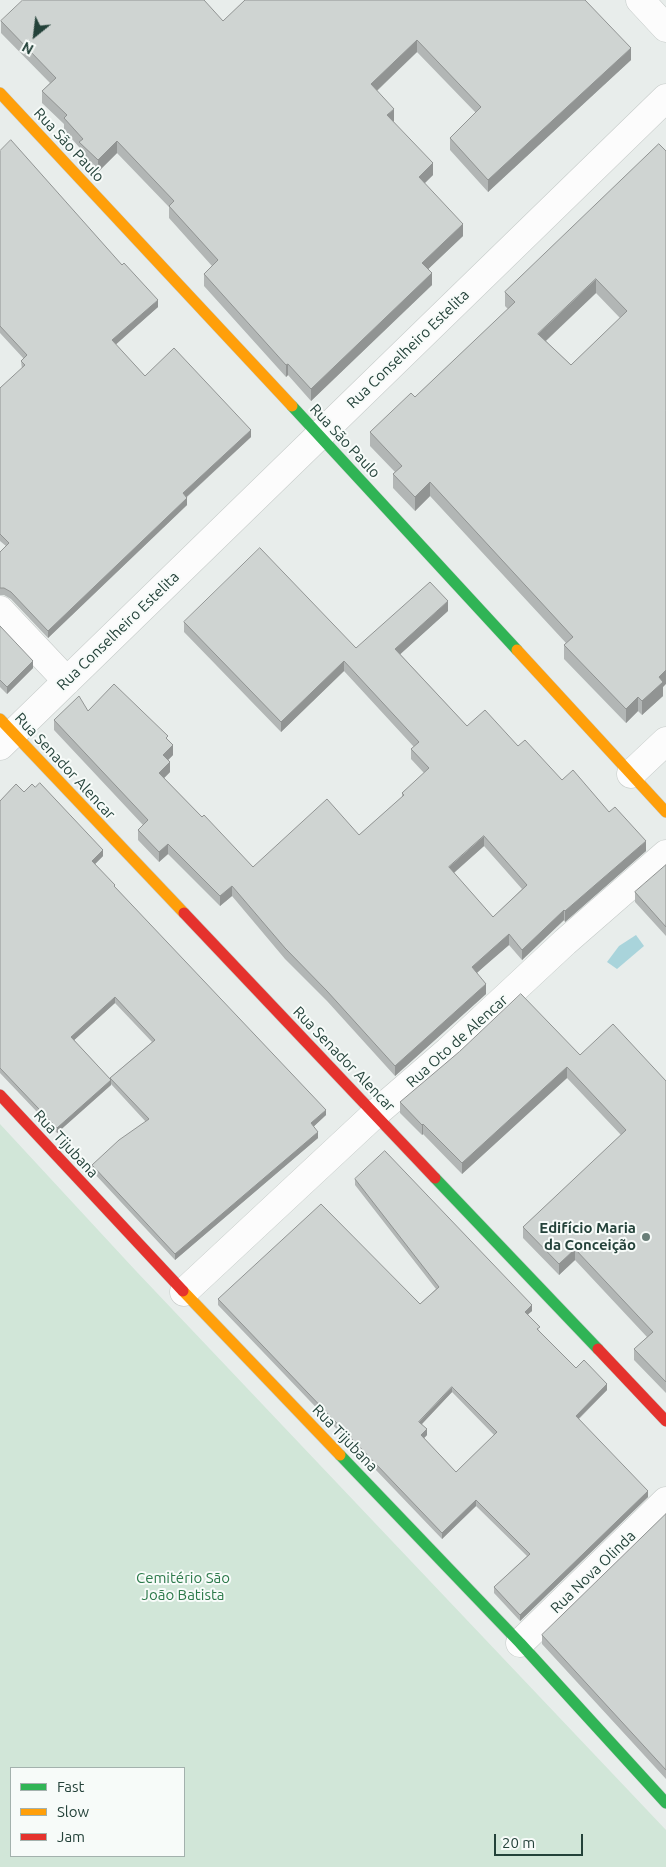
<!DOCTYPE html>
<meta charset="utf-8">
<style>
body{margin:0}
#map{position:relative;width:666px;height:1867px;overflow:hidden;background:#e8edeb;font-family:Ubuntu,sans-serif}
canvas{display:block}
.legend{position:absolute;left:10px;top:1767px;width:175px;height:90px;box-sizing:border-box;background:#f7fbf9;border:1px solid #a3b1ad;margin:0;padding:6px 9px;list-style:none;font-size:15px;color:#24423a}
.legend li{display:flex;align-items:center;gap:10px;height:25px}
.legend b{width:25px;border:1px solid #a3b1ad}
.north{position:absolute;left:10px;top:10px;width:50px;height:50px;-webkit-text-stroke:4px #f7fbf9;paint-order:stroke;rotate:209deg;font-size:14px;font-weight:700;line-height:20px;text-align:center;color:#24423a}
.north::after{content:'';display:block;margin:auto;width:18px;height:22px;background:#24423a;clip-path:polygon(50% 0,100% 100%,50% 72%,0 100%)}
.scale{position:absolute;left:494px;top:1834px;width:89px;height:22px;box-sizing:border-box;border:2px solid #24423a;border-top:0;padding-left:6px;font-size:15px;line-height:18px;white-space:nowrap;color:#24423a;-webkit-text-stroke:4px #f7fbf9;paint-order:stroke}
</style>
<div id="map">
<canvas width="666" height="1867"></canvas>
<ul class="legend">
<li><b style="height:6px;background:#30b455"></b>Fast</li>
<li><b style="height:6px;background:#ff9f0a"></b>Slow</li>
<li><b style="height:6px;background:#e5322d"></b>Jam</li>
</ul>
<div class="north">N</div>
<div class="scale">20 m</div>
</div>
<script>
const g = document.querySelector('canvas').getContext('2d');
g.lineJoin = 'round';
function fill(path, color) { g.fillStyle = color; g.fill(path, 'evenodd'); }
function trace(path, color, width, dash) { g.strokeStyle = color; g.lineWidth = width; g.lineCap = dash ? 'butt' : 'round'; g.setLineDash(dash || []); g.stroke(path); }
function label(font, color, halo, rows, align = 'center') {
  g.font = font + ' Ubuntu,sans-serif'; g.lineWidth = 4; g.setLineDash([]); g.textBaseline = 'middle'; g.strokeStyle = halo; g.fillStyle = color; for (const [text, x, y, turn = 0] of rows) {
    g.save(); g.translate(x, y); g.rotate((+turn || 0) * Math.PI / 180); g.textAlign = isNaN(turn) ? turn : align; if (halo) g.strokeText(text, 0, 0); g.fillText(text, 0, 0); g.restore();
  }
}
const green = new Path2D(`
 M0,1124L136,1271L666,1830V1867H0ZM11,1768H184V1856H11Z`);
const water = new Path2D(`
 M636,935L644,946L617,969L607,962L619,946Z`);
const street = new Path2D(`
 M640,0L666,28
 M0,610L67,681
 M0,746L666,98
 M631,774L666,741
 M184,1292L375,1114L448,1051L565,942L666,854
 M520,1643L666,1501`);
const fast = new Path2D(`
 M292,406L517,650
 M435,1178L598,1349
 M340,1455L520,1643L666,1803`);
const slow = new Path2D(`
 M0,93L292,406
 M517,650L666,812
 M0,719L184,913
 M183,1291L340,1455`);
const jam = new Path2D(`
 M184,913L435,1178
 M0,1095L183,1291
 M598,1349L666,1421`);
const wall = new Path2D(`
 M1,21H223L631,60L488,192L450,150V138L476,113L417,52L377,91L394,121H393L433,175L424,183L463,236L428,269L432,285L311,401L288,375L286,377L204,286V274L212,266L169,218V207L117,153L98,172L79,153V147L64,130V124L42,103V91L50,83L1,33Z
 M659,144L663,696L642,715L638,711L626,723L564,659V645L566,643L430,496L415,511L393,488V474L395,472L370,446V432L415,397L508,309L505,306V292ZM596,293L620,318L571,365L546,341Z
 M0,151L158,307L115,344L145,376L251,437L187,497V505L48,638L11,599L4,595H0V552L6,546L0,541V388L22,369L21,361L24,359L0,333Z
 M448,611L400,654L467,726L518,746L562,780L609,812L646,851L565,922L564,920L522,960L509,945L491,960L477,973L486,994L395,1076L327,1001L285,959L232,896L220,906L168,854L159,862L138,840V830L143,825L54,730V720L88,711L168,740L173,755L168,760L170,772L164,778L202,817L253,867L359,835L402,797V793L424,773L411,759V749L414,747L344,671L281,732L184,632V622L356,648ZM484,846L522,889L493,917L454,873Z
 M0,626L33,668L7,694L0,687Z
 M24,792L103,856L95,864L115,887L326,1115L313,1127L318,1138L175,1260L92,1171V1165L146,1122L111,1084V1085L57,1133L0,1073V801ZM115,1003L152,1042L110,1078V1079L74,1040Z
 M666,865V936L635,902V892Z
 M580,1055L666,1081V1393L634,1360V1349L647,1337L575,1260L559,1275L523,1238V1227L621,1135L567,1078L462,1174L423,1134L422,1135L400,1113V1102Z
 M355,1179L532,1311L528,1314L540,1332L576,1368L607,1390L579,1419L648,1497L520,1621L494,1593V1587L527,1556L476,1506L442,1539L218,1305V1299L420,1304L436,1289L355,1185ZM452,1392L494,1435L456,1472L424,1438L427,1435L422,1424Z
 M666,1514V1779L542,1644V1635Z`);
const shadedWall = new Path2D(`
 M417,40V52L371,96V84Z
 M631,48V60L488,192V180Z
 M394,109V121L387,127V115Z
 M117,141V153L98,172V160Z
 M433,163V175L419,189V177Z
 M463,224V236L422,275V263Z
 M432,273V285L311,401V389Z
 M596,279V293L538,348V334Z
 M158,300V307L112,348V340Z
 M288,364V375L286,377V365Z
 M251,430V437L183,500V493Z
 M430,482V496L415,511V497Z
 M187,498V505L48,638V631Z
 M448,601V611L395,659V649Z
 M33,661V668L7,694V687Z
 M344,661V671L281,732V722Z
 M666,670V684L663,687V696L642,715V701L659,677Z
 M638,697V711L626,723V709Z
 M173,745V755L163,765V755Z
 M170,762V772L159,783V773Z
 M484,836V846L449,877V867Z
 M646,841V851L565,922V911Z
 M168,844V854L159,862V852Z
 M103,850V856L92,867V861Z
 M232,886V896L220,906V896Z
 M564,910V920L522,960V950Z
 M509,934V945L472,977V967Z
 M486,984V994L395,1076V1066Z
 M115,997V1003L71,1043V1037Z
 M567,1067V1078L462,1174V1163Z
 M111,1080V1085L57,1133V1128Z
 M326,1110V1115L311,1129V1123Z
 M423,1124V1134L422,1135V1125Z
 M318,1132V1138L175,1260V1254Z
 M575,1249V1260L559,1275V1264Z
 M532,1305V1311L525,1317V1312Z
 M607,1384V1390L576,1421V1416Z
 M452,1387V1392L419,1427V1422Z
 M427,1429V1435L421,1441V1435Z
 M648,1491V1497L520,1621V1615Z
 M476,1500V1506L442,1539V1533Z`);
const building = new Path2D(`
 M23,0H204L223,21L245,0H585L631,48L488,180L450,138L481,107L417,40L371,84L394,109L387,115L433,163L419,177L463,224L422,263L432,273L311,389L288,364L286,365L204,274L218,260L169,206L174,201L117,141L98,160L79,142L83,139L64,118L67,115L42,91L56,78L1,21Z
 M11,140L122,265L124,263L158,300L112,340L145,376L174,348L251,430L183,493L187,498L48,631L11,592L4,588H0V552L9,543L0,534V388L25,365L21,361L27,355L0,326V151Z
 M659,144L666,151V670L659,677L663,682L642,701L638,697L626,709L564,645L573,637L430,482L415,497L393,474L402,466L370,432L411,393L415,397L515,302L505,292ZM596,279L627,311L571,365L538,334Z
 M260,548L356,648L430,582L448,601L395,649L467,726L485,710L518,746L525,740L562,780L573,770L609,812L615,807L646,841L565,911L564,910L522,950L509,934L491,950L472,967L486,984L395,1066L327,991L285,948L232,886L220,896L168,844L159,852L138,830L148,820L54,720L79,696L88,711L114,684L168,736L166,738L173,745L163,755L170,762L159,773L202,817L204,815L253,867L327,799L359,835L404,795L402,793L429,768L411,749L419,742L344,661L281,722L184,622ZM484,836L527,885L493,917L449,867Z
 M0,626L33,661L7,687L0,680Z
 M40,783L103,850L92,861L115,885L114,886L326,1110L311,1123L318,1132L175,1254L92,1165L119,1140L149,1119L110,1078L155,1040L115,997L71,1037L111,1080L57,1128L0,1068V801L16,784L24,792L32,784L35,787Z
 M666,865V927L635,892Z
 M521,994L580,1055L613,1024L666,1081V1382L634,1349L653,1332L575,1249L559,1264L523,1227L626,1130L567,1067L462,1163L423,1124L422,1125L400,1102L459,1052Z
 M385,1151L532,1305L525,1312L540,1327L537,1329L576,1368L584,1360L607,1384L576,1416L648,1491L520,1615L494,1587L530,1554L476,1500L442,1533L218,1299L321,1204L420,1304L439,1287L355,1179ZM452,1387L497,1432L456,1472L421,1435L427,1429L419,1422Z
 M666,1514V1770L542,1635Z`);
const markers = [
 [646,1237,5,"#697e78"]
];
const streetNames = [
 ["Rua São Paulo",69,145,47],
 ["Rua Conselheiro Estelita",408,349,-44],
 ["Rua São Paulo",345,441,47],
 ["Rua Conselheiro Estelita",118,631,-44],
 ["Rua Senador Alencar",65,766,47],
 ["Rua Oto de Alencar",457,1041,-42],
 ["Rua Senador Alencar",344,1059,46],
 ["Rua Tijubana",66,1144,47],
 ["Rua Tijubana",345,1438,46],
 ["Rua Nova Olinda",593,1572,-44]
];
const poiNames = [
 ["Edifício Maria",636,1228],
 ["da Conceição",636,1245]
];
const parkNames = [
 ["Cemitério São",183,1578],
 ["João Batista",183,1595]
];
fill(green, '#d1e6d8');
fill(water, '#a9d4db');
trace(street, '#c5cac8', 29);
trace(fast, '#c3cbc8', 12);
trace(slow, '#c3cbc8', 12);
trace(jam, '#c3cbc8', 12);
trace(street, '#fcfcfc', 28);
trace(fast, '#30b455', 11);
trace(slow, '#ff9f0a', 11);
trace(jam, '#e5322d', 11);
fill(wall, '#b2b6b5');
fill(shadedWall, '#919493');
fill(building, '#cfd4d2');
trace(building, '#919493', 1);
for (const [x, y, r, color] of markers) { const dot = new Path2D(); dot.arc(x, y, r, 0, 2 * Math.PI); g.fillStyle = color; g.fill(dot); trace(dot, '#f7fbf9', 2); }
label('15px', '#24423a', '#f7fbf9', streetNames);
label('bold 15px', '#24423a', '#f7fbf9', poiNames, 'right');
label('15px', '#2d7a4b', '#f7fbf9', parkNames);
</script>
